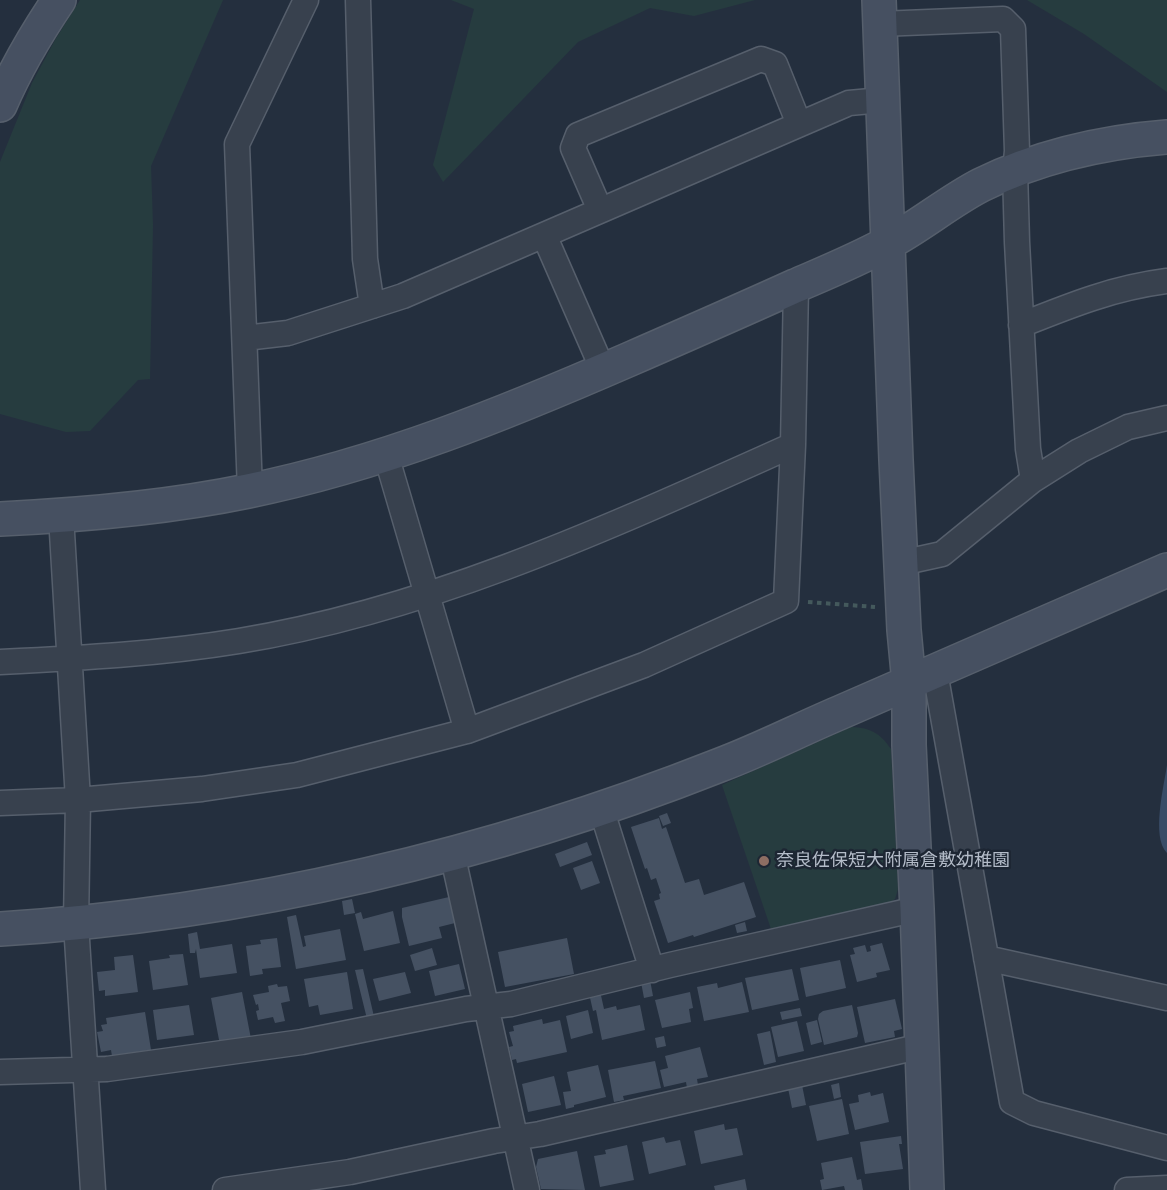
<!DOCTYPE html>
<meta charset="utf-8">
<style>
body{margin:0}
canvas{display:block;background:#242f3e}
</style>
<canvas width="1167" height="1190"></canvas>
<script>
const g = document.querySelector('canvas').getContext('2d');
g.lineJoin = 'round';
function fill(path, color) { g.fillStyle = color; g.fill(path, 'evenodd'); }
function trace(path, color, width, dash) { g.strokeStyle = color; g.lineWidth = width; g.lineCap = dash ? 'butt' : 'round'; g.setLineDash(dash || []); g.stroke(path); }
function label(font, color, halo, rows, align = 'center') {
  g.font = font + ' Signika,"Noto Sans JP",sans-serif'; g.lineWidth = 5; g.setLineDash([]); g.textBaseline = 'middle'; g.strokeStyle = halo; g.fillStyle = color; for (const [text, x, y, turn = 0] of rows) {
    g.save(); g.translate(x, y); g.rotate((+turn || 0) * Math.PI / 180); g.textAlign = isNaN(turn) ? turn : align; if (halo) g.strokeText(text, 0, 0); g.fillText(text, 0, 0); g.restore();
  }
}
const green = new Path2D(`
 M80,0H223L151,166L153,225L150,379L138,380L90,431L66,432L0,414V162L32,83L55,40Z
 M451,0H755L694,16L650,8L578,42L443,182L433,165L474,9Z
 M1027,0H1167V92L1084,34Z
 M851,727C871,728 880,733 891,749L898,889L895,899L890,903L771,929L722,785Z`);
const water = new Path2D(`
 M1167,765V853C1151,837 1164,786 1167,765Z`);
const building = new Path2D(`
 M667,813L671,823L663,826L659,816Z
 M659,818L662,829L666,827L685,883L699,879L704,895L744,882L756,917L694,937L693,935L668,943L654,901L660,899L659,894L661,893L656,878L651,880L647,868L645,869L631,827Z
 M587,842L592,855L560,867L555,854Z
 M592,861L600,883L581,890L573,868Z
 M449,897L455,923L439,927L442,938L409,946L402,917V908Z
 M352,899L355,913L344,915L342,901Z
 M393,911L400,943L364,951L355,914L361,912L363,919Z
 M296,915L303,947L306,946L304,936L340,929L346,960L296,969L287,917Z
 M745,922L747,931L737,933L735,925Z
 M197,932L200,949L232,944L237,973L200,978L196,949L195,953H190L188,934Z
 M277,938L281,967L262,969L263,974L250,976L246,946L261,944L260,940Z
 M567,938L574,974L505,987L498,952Z
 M882,943L890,970L876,973L877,977L857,982L850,955L855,954L853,948L865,945L867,952L871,951L870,946Z
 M432,948L437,965L415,971L410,955Z
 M183,954L188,985L153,990L149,961L170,958L169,955Z
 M133,955L138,992L105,996V990L99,991L97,972L115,970L114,957Z
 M840,960L846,988L806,997L800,968Z
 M459,964L465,989L435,996L429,971Z
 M363,969L375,1021L368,1023L355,970Z
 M792,969L799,1000L752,1010L745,978Z
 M347,972L353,1009L320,1015L318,1005L309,1007L304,979Z
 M405,972L411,993L379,1001L373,979Z
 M650,980L653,996L644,998L641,982Z
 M742,982L749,1012L704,1021L697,987L717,983L718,988Z
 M277,984L278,987L287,986L290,1001L281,1003L285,1021L275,1023L273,1017L258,1020L256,1011L259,1010L258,1004L256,1005L253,995L269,992L268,986Z
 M600,991L604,1009L616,1006L617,1010L640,1005L645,1030L602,1040L596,1010L593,1011L589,993Z
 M242,992L251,1039L220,1045L211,998Z
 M690,992L693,1008L689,1009L691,1022L662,1028L655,1000Z
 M895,999L902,1029L894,1031L895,1037L865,1043L857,1007Z
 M189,1005L194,1035L157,1040L153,1010Z
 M852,1005L858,1033L857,1037L824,1045L818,1019L819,1014L823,1011Z
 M800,1008L802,1016L782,1020L780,1012Z
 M588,1010L593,1033L571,1039L566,1016Z
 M145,1012L151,1050L112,1056L111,1050L101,1052L97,1032L103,1031L101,1025L107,1024L106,1018Z
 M542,1019L543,1024L560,1020L567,1052L517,1063L516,1059L512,1060L509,1047L513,1046L509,1032L514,1031L513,1026Z
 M817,1020L822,1042L811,1045L806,1023Z
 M797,1021L804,1051L778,1057L771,1027Z
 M770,1031L776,1062L764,1065L757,1034Z
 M664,1036L666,1046L657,1048L655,1038Z
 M700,1047L708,1077L697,1079L698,1085L687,1088L686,1082L664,1087L660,1070L668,1068L665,1056Z
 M655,1061L661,1088L623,1096L624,1100L614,1102L608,1070Z
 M598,1065L606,1097L574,1105V1107L566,1109L563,1092L571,1091L567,1072Z
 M554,1076L561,1105L528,1112L522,1084Z
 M839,1083L841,1097L834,1099L831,1085Z
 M802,1085L806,1105L792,1108L788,1088Z
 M870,1092L871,1096L883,1093L889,1122L855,1130L849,1104L859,1102L858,1095Z
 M842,1099L849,1134L817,1141L809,1106Z
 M724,1124L725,1130L737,1128L743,1155L701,1164L694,1131Z
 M901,1136L902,1144H899L903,1169L865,1174L860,1142Z
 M664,1137L666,1143L680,1140L686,1165L649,1174L642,1142Z
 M627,1145L634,1180L600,1187L594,1156L606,1154L605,1150Z
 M577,1151L585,1190L541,1189L536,1167L538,1159Z
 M852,1157L857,1180L861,1179L863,1190H845L844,1186L822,1190L820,1180L824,1179L821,1163Z
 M745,1179L747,1190H715L714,1186Z`);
const path = new Path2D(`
 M808,602L875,607`);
const street = new Path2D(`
 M358,0L365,259L372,306
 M880,24L1003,19L1013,29L1017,151L1015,171L1017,242L1028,449L1033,480
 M600,210L573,148L578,135L761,59L775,64L799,124
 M544,235L603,370
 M1021,325C1071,305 1113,288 1167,281
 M245,338L288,333L403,296L849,103L882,100
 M386,455L467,731
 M250,491L237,144L306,0
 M61,516L78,800L76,924L93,1190
 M901,563L942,554L1033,480L1079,451L1128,427L1167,418
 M0,662C80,658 160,654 239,641C434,609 614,525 793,445
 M935,672L1012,1102L1034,1113L1167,1148
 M0,803L78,800L202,789L297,775L467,731L644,665L786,601L793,445L796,286
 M601,808L652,970
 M452,853L527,1190
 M986,958L1167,998
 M0,1072L107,1069L302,1042L466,1009L511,1004L670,965L917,909
 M225,1190L350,1172L494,1141L540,1134L922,1046
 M1127,1190L1167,1188`);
const secondary = new Path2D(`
 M879,0L896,460L904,630L909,683V745L917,909L927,1190
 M0,105C16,68 36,34 59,0
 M0,519C83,515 166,508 248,491C381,464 506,413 630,359C685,335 740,311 795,286C825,273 857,260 886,244C919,227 948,202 981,185C1038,157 1104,142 1167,137
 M0,929C244,914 492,855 720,765C760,750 799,730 839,713C948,665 1058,618 1167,570`);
const markers = [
 [764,861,6,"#8d6e63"]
];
const poiNames = [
 ["奈良佐保短大附属倉敷幼稚園",776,861]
];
fill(green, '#263c3f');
fill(water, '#394c67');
fill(building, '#455162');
trace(street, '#565f6c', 27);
trace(secondary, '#565f6c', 36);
trace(path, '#44595c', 4, [4.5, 4.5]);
trace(street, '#38414e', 24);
trace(secondary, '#465061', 33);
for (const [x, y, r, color] of markers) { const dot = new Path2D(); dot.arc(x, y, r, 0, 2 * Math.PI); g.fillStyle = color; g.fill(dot); trace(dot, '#1d2633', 2); }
label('18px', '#b4bcc9', '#1d2633', poiNames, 'left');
</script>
